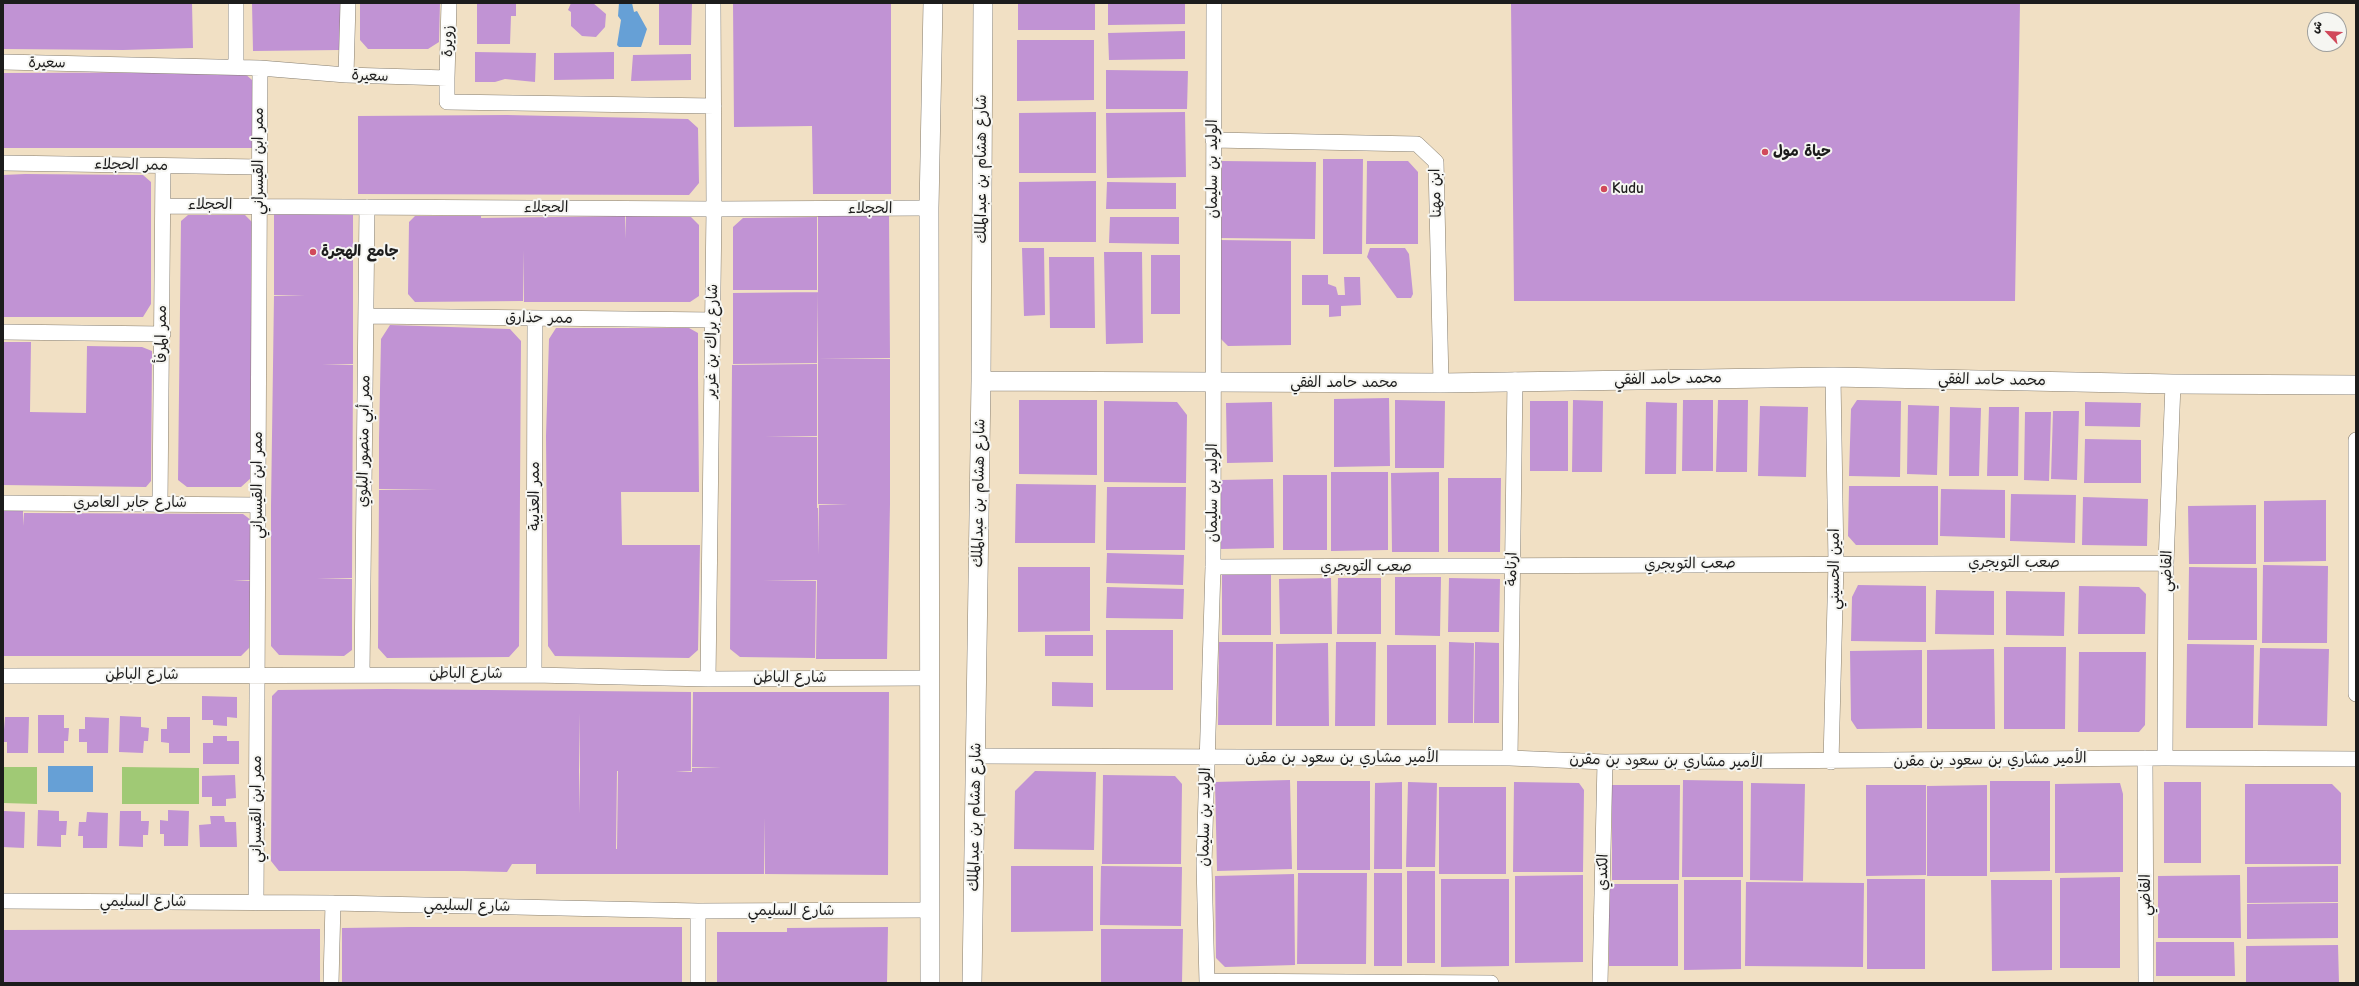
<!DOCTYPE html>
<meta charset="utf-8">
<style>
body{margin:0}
#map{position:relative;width:2359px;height:986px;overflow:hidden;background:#f1e0c4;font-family:"Comic Neue","Playpen Sans Arabic",sans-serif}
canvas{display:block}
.frame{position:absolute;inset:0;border:4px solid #1c1c1c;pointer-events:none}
.north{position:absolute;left:2307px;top:12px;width:40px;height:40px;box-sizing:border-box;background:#f6f6f2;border:1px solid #9f9f9c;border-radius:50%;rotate:295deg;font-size:11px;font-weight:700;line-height:16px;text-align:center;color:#1c1c1c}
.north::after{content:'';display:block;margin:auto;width:14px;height:18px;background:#d1495b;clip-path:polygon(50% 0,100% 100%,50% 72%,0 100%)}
</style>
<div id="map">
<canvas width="2359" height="986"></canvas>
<div class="frame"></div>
<div class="north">ش</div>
</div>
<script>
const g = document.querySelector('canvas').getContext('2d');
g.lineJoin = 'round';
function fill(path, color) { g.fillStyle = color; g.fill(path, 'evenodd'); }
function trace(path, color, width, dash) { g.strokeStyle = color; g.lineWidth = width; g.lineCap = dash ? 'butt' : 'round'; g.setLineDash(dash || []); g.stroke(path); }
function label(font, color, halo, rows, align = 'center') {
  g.font = font + ' "Comic Neue","Playpen Sans Arabic",sans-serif'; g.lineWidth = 4; g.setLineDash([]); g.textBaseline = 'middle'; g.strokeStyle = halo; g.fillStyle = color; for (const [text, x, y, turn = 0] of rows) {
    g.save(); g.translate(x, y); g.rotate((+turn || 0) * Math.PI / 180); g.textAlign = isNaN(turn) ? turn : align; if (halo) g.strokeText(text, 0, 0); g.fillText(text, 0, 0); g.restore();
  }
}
const green = new Path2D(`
 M3,767H37V804L3,803Z
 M122,767L199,768V804H122Z`);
const water = new Path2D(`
 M619,3H632L634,12L637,11L647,29L641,47H619L617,45L621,20L618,16Z
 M48,766H93V792H48Z`);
const building = new Path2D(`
 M53,3H123V5V3H192L193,48L123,50L3,49V4Z
 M252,3H340V50L253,51Z
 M360,3H440L439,42L428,49H368L360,40Z
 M477,3H516V16H511L510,44H477Z
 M571,3H593L606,14L605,27L596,37L582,36L571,26V12L568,10Z
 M659,3H692L691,45H659Z
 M733,3H891V194H813L812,126L734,127Z
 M1018,3H1095V30H1018Z
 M1108,3H1185V24L1108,25Z
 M1511,3H2020L2015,301H1514Z
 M1185,31V59L1109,60L1108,33Z
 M1017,40H1094V100L1017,101Z
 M475,52L536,53L535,82L505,79L495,82H475Z
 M614,52V79L554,80V53Z
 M691,54V80L631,81L633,55Z
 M1106,70L1188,71L1187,109H1106Z
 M243,72L252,80V148H3V73Z
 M1096,112V173H1019V113Z
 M1185,112L1186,177L1107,178L1106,113Z
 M507,115L688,119L698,128L699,183L689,195L358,194V116Z
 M1323,159H1363L1362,254H1323Z
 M1221,161L1316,162L1315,239L1220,238Z
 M1367,161H1408L1418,172V244H1366Z
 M25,174L143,175L151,182V304L143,317H3V175Z
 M1096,181V242H1019V182Z
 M1107,182L1176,183V209H1106Z
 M274,207L353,208V364H322L353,365L352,578H317L352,579V650L344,656L279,655L271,646V506H291H271L274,296H305L274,295Z
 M818,213H889L890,358L818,359Z
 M188,215H245L252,222L251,478L241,487H187L178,480L181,221Z
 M415,216H481V218L625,216L626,239V216L691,217L699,225V296L690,302H524L523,250V301L415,302L408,294L409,222Z
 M817,217V290H733V227L743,218Z
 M1110,217H1179V244L1109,243Z
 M1219,240L1291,241V345L1228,346L1219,337Z
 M1022,248H1044L1045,315L1024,316Z
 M1370,248H1405L1409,254L1413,294L1411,298H1397L1367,257Z
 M1104,252H1142L1143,343L1106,344Z
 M1151,255H1180V314H1151Z
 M1049,257H1094L1095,328H1050Z
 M1302,275H1328V284L1336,287L1338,295H1345L1344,277H1360L1361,305L1341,306V316L1329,317V305H1302Z
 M818,292L817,363L733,364V293Z
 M390,325L510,329L521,341L519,646L509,657L387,658L378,648L379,490L438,489H379V438H390H379L381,339Z
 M556,328H689L698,333V377H691H698L699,492H621L622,545H700L698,650L689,658L555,656L548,646L546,436L549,339Z
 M3,342H31L30,412L86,413L87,346L142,347L152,351L151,481L146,487L3,485Z
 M818,359H890V504L887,659H816L817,580L763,581H816L815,658L740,657L730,649L732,365L817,364V436L765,437H817V508H799H818V555L819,505H848L818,504Z
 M1389,398L1390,466L1334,467V399Z
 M1019,400H1097V475L1019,474Z
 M1395,400L1445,401L1444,468H1395Z
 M1573,400L1603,401L1602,472H1572Z
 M1683,400H1713V471H1682Z
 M1718,400H1748L1747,472H1716Z
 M1857,400L1901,401L1900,477L1849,476L1851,409Z
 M1104,401L1177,402L1187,415L1186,483L1104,482Z
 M1530,401H1568V471H1530Z
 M1272,402L1273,462L1227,463L1226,403Z
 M1646,402L1677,403L1676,474H1645Z
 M2085,402L2141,403L2140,427L2085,426Z
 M1908,405L1939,406L1937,475L1907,474Z
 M1760,406L1808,407L1806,477L1758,476Z
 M1950,407L1981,408L1979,476H1949Z
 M1989,407H2019L2018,476H1987Z
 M2053,411H2079L2077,480L2051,479Z
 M2025,412H2051L2049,481L2024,480Z
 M2085,439L2141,440V483H2084Z
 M1331,472H1388V550L1331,551Z
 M1439,472V552H1392L1391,473Z
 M1283,475H1327V550H1283Z
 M1448,478H1501L1500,552H1448Z
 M1273,479L1274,548L1220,549V480Z
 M1016,484L1096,485L1095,543H1015Z
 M1849,486H1938V545H1856L1848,536Z
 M1107,487H1186L1185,550H1106Z
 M1941,489L2005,490V538L1940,536Z
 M2011,494L2076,495L2075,543L2010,541Z
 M2083,497L2148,499L2147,546L2082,545Z
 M2326,500V561L2264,562V501Z
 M3,504H23V526L24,513L243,514L251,520V580L233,581H251V646L241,656H3Z
 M2256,505V564H2189L2188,506Z
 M1107,553L1184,555L1183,585L1106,583Z
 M2263,565L2328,566L2327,643H2262Z
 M1018,567H1090V631L1018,632Z
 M2189,567L2257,568V640H2188Z
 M1222,572H1271V635H1222Z
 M1395,577H1441L1440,636L1395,635Z
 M1331,578L1332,634H1280L1279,579Z
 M1338,578H1381V634H1337Z
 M1449,578L1500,579L1499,632H1448Z
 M1858,585L1926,586V642L1851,641L1852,597Z
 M2079,586L2139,587L2146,594L2145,634H2078Z
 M1107,587L1184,589L1183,619L1106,618Z
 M1936,590L1994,591V635L1935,634Z
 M2006,591L2065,592L2064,636L2006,635Z
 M1106,630H1173V690H1106Z
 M1045,635H1093V656H1045Z
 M1219,642H1273L1272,725H1218Z
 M1336,642H1376L1375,726H1335Z
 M1449,642L1474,643L1473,723H1448Z
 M1475,642L1499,643V723H1474Z
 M1328,643L1329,726H1276V644Z
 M2187,644L2254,645L2253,728H2186Z
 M1387,645H1436V725H1387Z
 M2004,647H2066L2065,729H2004Z
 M2260,648L2329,649L2327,726L2258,725Z
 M1994,649L1995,729H1927V650Z
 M1922,650V728L1857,729L1851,720L1850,651Z
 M2079,652H2146L2145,725L2139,732H2078Z
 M1052,682L1093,683V707L1052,706Z
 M387,689L691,692V771L675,772H692V768L721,767H692L693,692H889L888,875L765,874V817L764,874H536V864H512L507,872L464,871L465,836L464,871H279L271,861L272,696L278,690ZM579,713L580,771V814L579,771ZM617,771H618L617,849H616Z
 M202,696L237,697V718L227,717V726L213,725V720H202Z
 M38,715H64V728H69L68,741H64V753H38Z
 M120,716L141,717V727L149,728L148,741H144L143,753L119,752Z
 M5,717H29L28,753H7V742H3Z
 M85,717L109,718L108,753H87V742H79V729H85Z
 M167,717H190V753H169V743L161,742V729H167Z
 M213,736H227V741H239V764H203V743H213Z
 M1035,771L1096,772L1094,850L1014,849L1015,791Z
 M235,775L236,798L226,799V806H212V797H202V776Z
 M1103,775L1175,776L1182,784L1181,864H1102Z
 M1290,780L1292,869L1217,871L1215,782Z
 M1683,780L1743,781V877H1682Z
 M1297,781H1370V870H1297Z
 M1990,781H2050V871L1990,872Z
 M1402,782V869H1374L1375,783Z
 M1408,782L1437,783L1435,867H1406Z
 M1514,782L1579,783L1584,790L1583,872H1513Z
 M2164,782H2201V863H2164Z
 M1751,783L1805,784L1803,881L1750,880Z
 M2120,783L2123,794V872L2055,873V784Z
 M2245,784H2332L2341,793V864H2245Z
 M1612,785H1680L1679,880H1612Z
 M1866,785H1926V875L1866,876Z
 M1987,785V876H1927V786Z
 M1439,787H1506V874H1439Z
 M38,810L59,811V821H67L66,835H61V847L37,846Z
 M168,810L189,811L188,846H164V834H160V820L168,821Z
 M4,811L25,812L24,848L3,847Z
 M120,811H141V821H149L148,835H143V847L119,846Z
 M87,812L108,813L107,848H83V836H78L79,822H86Z
 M210,816H224L225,822H236L237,847H200L199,825L211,824Z
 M1011,866H1093V931L1011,932Z
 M1101,866L1182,867L1181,926L1100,925Z
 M2338,866V902L2247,903V867Z
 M1407,871H1435V963H1407Z
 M1298,873H1367L1366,964H1297Z
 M1374,873H1402V966H1374Z
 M1294,874L1295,965L1225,967L1216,958L1215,876Z
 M1583,875V962L1515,963V876Z
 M2240,875L2241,938H2158V876Z
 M2120,877V968H2060V878Z
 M1441,879H1509V966L1441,967Z
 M1867,879H1925V969H1867Z
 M1684,880H1741V969L1684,970Z
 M1991,880H2052V970L1992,971Z
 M1746,882L1864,883L1863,967L1745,966Z
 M1609,884H1678V966H1609Z
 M2338,903V938L2247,939V904Z
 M411,927H682V983H342V928Z
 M888,927L887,983H717V932H787V952V928Z
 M320,929V983H3V930Z
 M1101,929H1183L1182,983H1101Z
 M2156,942H2234L2235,976H2156Z
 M2338,945L2339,983H2246V946Z
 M2157,982H2235V983H2157Z`);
const minor = new Path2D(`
 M3,62L260,68L346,75L447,78V102L714,106
 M236,67V3
 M346,75L348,3
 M447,78L449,3
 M1213,140L1417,144L1436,162L1441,383
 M3,163L259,167
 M163,206L714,209L929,208
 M366,316L713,320
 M3,332L163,334
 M2356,440V694
 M3,503L258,505
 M160,503L163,166
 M1213,567L2166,563
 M362,674L367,207
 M534,675L535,318
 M3,676L534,675L708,679L928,678
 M708,679L714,209L713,3
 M976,756L1510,758L1605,762L2165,758L2356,759
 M1510,758L1515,380
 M2145,758L2146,983
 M2165,758L2166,563L2173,384
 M1831,762L1836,563L1833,377
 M3,901L333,903L698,911L931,910
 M256,903L260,68
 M1207,981L1491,983
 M331,983L333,903
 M698,983V911
 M1207,983L1204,863L1213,567L1214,3
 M1600,983L1605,762`);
const tertiary = new Path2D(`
 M981,381L1441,383L1833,377L2173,384L2356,385
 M930,983L929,208L933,3
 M972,983L981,381L983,3`);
const markers = [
 [1765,152,4,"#d1495b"],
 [1604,189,4,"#d1495b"],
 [313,252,4,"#d1495b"]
];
const streetNames = [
 ["زويرة",448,41,-89],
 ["سعيرة",47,63,1],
 ["سعيرة",370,76,3],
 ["ممر ابن القيسراني",259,161,-90],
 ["ممر الحجلاء",131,165,1],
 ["شارع هشام بن عبدالملك",982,169,-90],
 ["الوليد بن سليمان",1213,169,-90],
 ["ابن مهنا",1436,193,-92],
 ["الحجلاء",210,205],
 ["الحجلاء",546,208],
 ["الحجلاء",870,209],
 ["ممر حذارق",539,318,1],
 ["ممر المرفأ",162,334,-90],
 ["شارع براك بن غرير",712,341,-89],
 ["محمد حامد الفقي",1668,379,-1],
 ["محمد حامد الفقي",1992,380,1],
 ["محمد حامد الفقي",1344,383],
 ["ممر أبي منصور البلوي",364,441,-89],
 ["ممر ابن القيسراني",258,485,-90],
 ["شارع هشام بن عبدالملك",979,493,-89],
 ["الوليد بن سليمان",1213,493,-90],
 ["ممر العذيبة",535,496,-90],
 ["شارع جابر العامري",130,503],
 ["صعب التويجري",2014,563],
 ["صعب التويجري",1690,564,-1],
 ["صعب التويجري",1366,567],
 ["ارتامة",1512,569,-89],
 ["امين الحسيني",1835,569,-90],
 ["القاضي",2167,571,-89],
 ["شارع الباطن",466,674],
 ["شارع الباطن",142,675],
 ["شارع الباطن",790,678],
 ["الأمير مشاري بن سعود بن مقرن",1342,758],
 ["الأمير مشاري بن سعود بن مقرن",1990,760,-1],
 ["الأمير مشاري بن سعود بن مقرن",1666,761,1],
 ["ممر ابن القيسراني",257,809,-90],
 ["شارع هشام بن عبدالملك",975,817,-89],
 ["الوليد بن سليمان",1205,817,-89],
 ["الكندي",1603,872,-89],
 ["القاضي",2146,895,-90],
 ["شارع السليمي",143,902],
 ["شارع السليمي",467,906,1],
 ["شارع السليمي",791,911]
];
const poiNames = [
 ["حياة مول",1773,152],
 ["Kudu",1612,189],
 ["جامع الهجرة",321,252]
];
fill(green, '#a0c975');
fill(water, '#66a0d6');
fill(building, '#c193d4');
trace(minor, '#867e70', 16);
trace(tertiary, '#867e70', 20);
trace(minor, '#fff', 15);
trace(tertiary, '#fff', 19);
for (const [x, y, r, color] of markers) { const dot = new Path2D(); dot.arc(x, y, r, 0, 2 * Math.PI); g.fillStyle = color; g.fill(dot); trace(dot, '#f6f6f2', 1.5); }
label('15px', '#1c1c1c', '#f6f6f2', streetNames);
label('bold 15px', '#1c1c1c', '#f6f6f2', poiNames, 'left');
</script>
